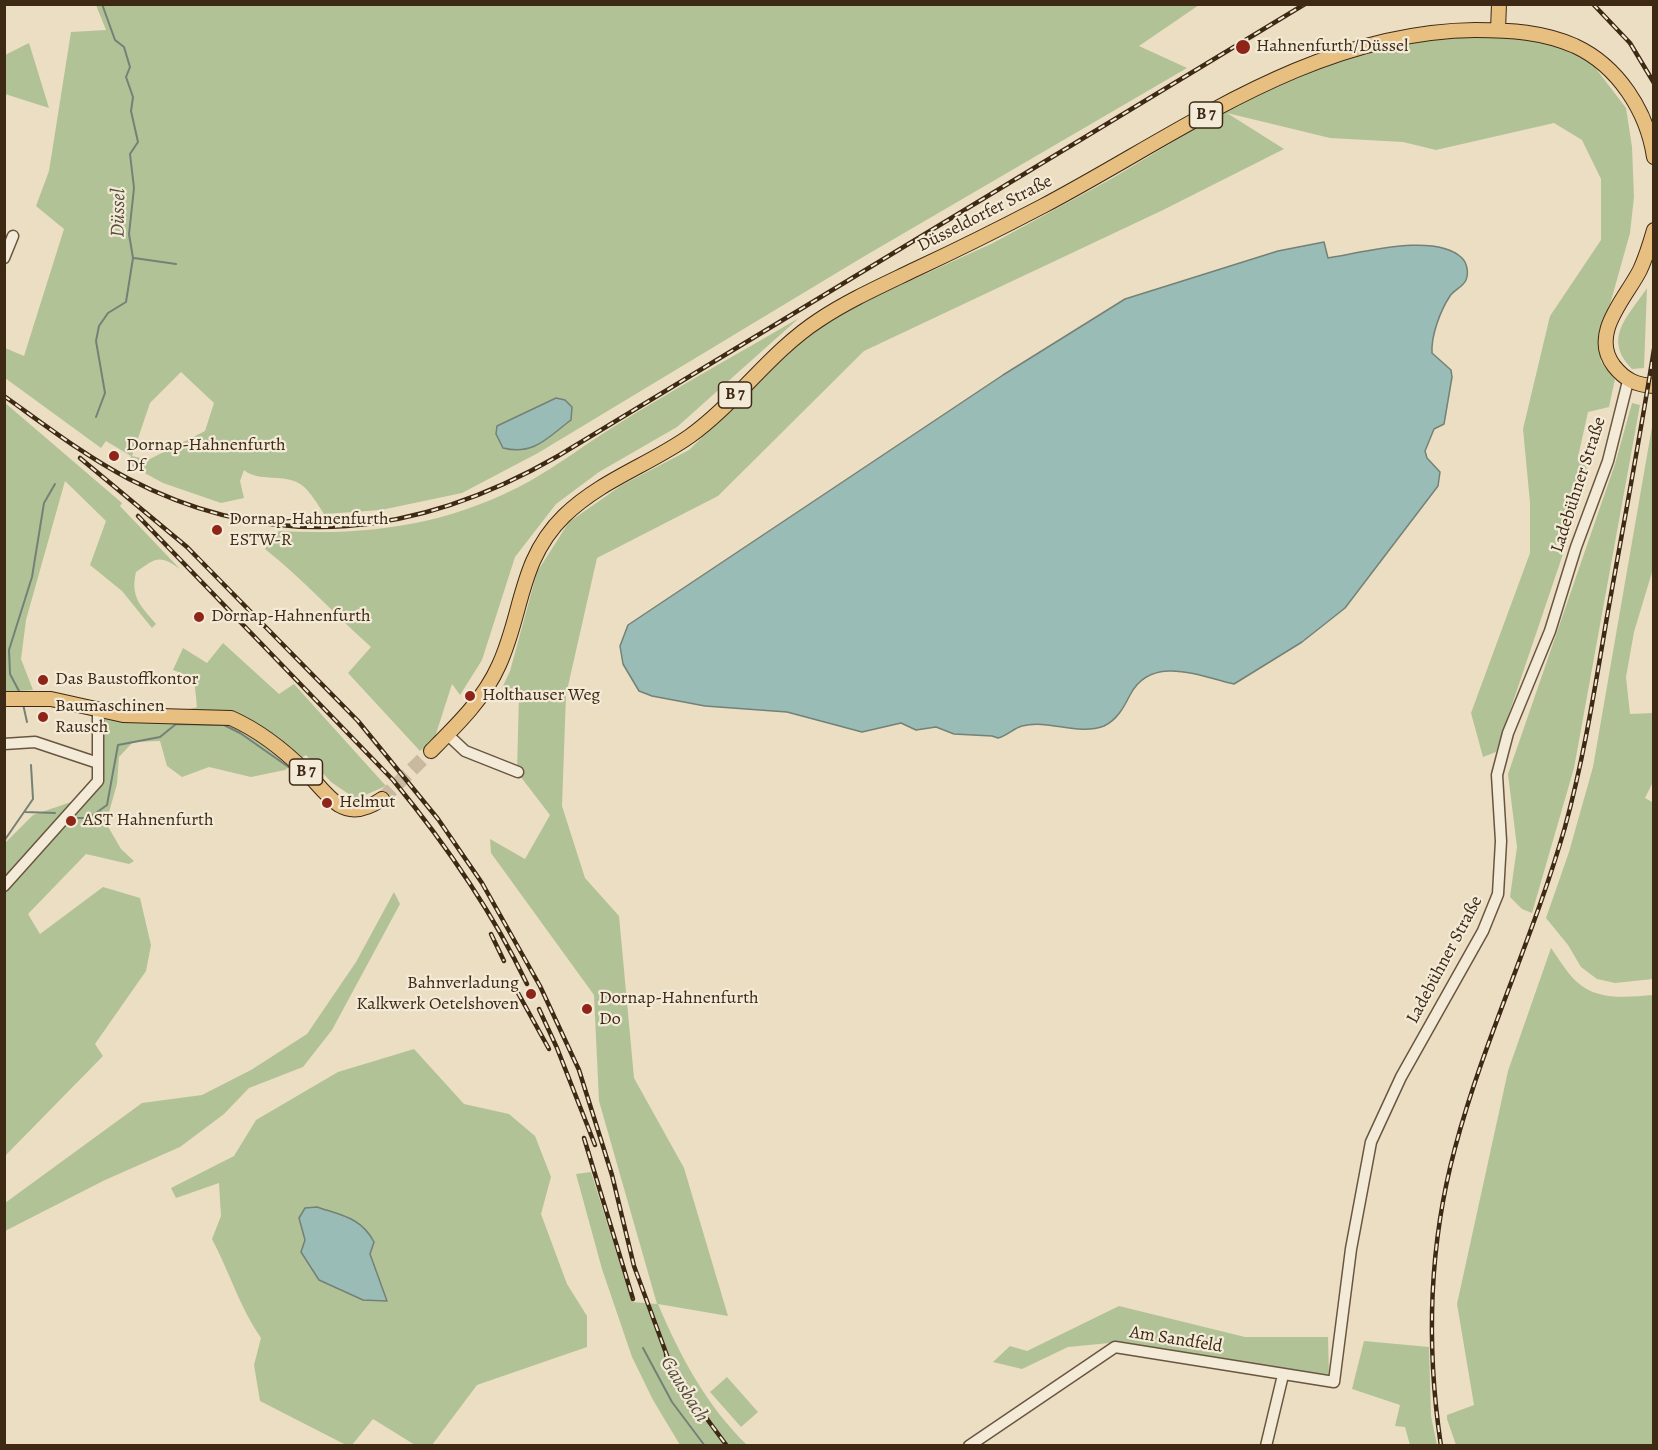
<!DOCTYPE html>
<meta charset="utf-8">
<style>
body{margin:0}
#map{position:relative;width:1658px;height:1450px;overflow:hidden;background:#ecdec2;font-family:Alegreya,serif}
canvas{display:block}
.frame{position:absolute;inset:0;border:6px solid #3d2914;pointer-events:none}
</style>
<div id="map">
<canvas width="1658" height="1450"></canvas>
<div class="frame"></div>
</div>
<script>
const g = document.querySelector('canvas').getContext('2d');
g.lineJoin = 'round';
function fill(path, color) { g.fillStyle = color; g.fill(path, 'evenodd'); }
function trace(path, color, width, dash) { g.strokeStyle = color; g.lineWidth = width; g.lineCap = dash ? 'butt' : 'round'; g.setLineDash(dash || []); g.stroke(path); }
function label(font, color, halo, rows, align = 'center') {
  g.font = font + ' Alegreya,serif'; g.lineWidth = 4.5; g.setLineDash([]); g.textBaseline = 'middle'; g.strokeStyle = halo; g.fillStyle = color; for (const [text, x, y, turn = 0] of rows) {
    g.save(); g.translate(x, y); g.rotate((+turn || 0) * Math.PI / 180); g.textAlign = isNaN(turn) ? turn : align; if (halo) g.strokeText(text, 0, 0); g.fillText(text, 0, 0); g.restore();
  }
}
const green = new Path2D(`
 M96,5H1199L1139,46L1187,68L863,257L538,453L462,493L381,510L324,514C318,505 311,493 303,486C286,472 258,483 244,470L240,481L244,498L221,503L163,483L128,464L131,456L106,441L101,448L5,378V348L24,356L64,229L36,206L49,171L71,32L106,30ZM181,372L214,403L205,431L148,460L132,456L150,403Z
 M1489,35L1560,44L1594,66L1626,108L1632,147L1634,197L1630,233L1611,301L1598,335L1601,362L1615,379L1609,407L1588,412L1578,457L1587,468L1570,529L1558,533L1556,544L1563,554L1496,752L1483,757L1471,713L1530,553V503L1523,429L1550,316L1601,240V179L1582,140L1554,123L1436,150L1403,142L1330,138L1227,113L1284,149L1163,210L864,351L718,496L597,558L566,695L562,806L585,878L619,916L634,1078L684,1168L728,1316L658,1304C680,1356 706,1405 747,1445H680L653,1400L632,1357L602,1269L576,1174L591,1172L632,1302L657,1304L599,1101L594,995L491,853L490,839L525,859L550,815L517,772L519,694L502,688L510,671L537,572L569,522L622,485L689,450L788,354L823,326L866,301L993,243L1111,179L1255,93L1351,55L1410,43Z
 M29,43L49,108L5,94V55Z
 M1647,288L1644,368L1632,369C1602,338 1628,317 1647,288Z
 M799,318L677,427L599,472L556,504L515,557L482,660L460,695L452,684L435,737L420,751L348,673L371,647C335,615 303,579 265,549L279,531C369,536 450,525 530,481C558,465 583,446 610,429C672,390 736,355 799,318Z
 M4,402L122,503L120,506L180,569C159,554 156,558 136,572C130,597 141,606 156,624L152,628L122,591L90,565L106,521L65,481L26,620L21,659L33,690L5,692Z
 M1632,403L1640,405L1574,768L1532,913L1522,909L1510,897L1517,847L1508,774L1615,464Z
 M1653,421V569L1634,632L1626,677L1630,714L1653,713V782L1645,798L1654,803L1653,979L1615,983L1597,979L1581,967L1568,945L1546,918L1569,852L1593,767Z
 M223,643L279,694L294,684L386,786L356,799L331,782L306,755L285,770L251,777L209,767L182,777L167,766L160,741L133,742L119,757L117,784L106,823L121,849L134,861L129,864L86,854L28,914L40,934L103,887L140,898L151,945L146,971L95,1044L103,1056L5,1156V843L33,815L77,800L99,774L101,715L153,719L197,707L194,678L173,670L183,648L207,663Z
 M394,892L400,904L332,1030L303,1067L249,1088L224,1114L180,1147L105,1180L5,1231V1203L142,1103L202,1095L251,1070L307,1034L356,962Z
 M1551,948C1559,959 1567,973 1577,982C1597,1001 1628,997 1653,995V1445H1456L1447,1419V1415L1474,1405L1457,1304L1508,1071Z
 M414,1049L464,1104L509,1114L535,1136L551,1177L541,1214L567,1284L587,1316V1347L477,1385L432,1445H415L373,1419L352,1445H346L260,1401L254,1365L261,1338C240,1308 229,1271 212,1239L221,1216L219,1183L176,1198L171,1188L234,1156L256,1120L338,1072Z
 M1119,1306L1245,1337H1328L1329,1375L1120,1342L1068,1347L1022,1369L993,1362L1010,1346L1027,1351Z
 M1364,1341L1429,1347L1431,1416L1437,1445H1410L1405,1427L1395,1426L1400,1405L1352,1389Z
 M727,1377L758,1412L741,1427L710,1392Z`);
const water = new Path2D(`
 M1324,242L1328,258C1362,253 1435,232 1462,258C1467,263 1469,273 1466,280C1463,287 1454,290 1450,296C1440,311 1431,336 1432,353L1451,370L1452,377L1444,424L1434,429L1425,451L1427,458L1440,472L1438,486L1345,608L1302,642L1234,684C1200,676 1151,654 1130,695C1124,707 1117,720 1104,726C1077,736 1049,719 1022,726C1014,728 1007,736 998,738L992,736L954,734L936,727L916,730L901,723L862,732L787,712L705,706L652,696L639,691L623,664L620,646L628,625L1003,375L1125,299L1278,251Z
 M556,398L565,400L572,407L571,420C548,437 534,456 503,448L496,434L497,426Z
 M317,1207C340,1215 361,1217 374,1242L370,1254L387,1301L363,1300L319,1280L301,1252L305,1240L299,1218L305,1208Z`);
const stream = new Path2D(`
 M134,258L176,264
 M96,417L105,393L96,341L99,326L108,313L126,302L133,258L129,234L134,188L130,154L138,142L131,111L133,97L126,77L130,67L124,47L115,40L102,4
 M20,693L10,674L9,650L32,577L44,503L55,484
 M23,704L27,722
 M25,812L55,813
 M74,818H89L107,805L118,745L160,737L176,724L224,725L240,733L290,768
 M4,841L33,799L31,765
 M643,1348L672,1402L705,1446`);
const majorTunnel = new Path2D(`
 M382,799L431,751`);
const minor = new Path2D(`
 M4,258L13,236
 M448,735L465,751L518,772
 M4,744L35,742L98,763
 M4,886L98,781V711
 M969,1446L1115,1347L1334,1382L1351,1249L1371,1142L1401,1077L1483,931L1498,894L1501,841L1497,775L1508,733L1550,631L1576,547L1608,461L1628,381
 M1266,1446L1283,1375`);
const major = new Path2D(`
 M1498,30L1499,4
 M1654,230C1650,244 1646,257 1640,270C1626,298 1589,334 1614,366C1625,380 1636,385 1654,386
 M4,699H51L123,715L231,718C260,731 284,750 306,772C316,782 327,797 339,805C354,814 369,808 382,799
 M431,751C457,725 484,699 499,665C523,613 519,560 564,516C601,480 649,465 690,436C737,402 770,352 819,320C849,300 883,285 916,269C959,249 1001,228 1043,206C1181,133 1312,32 1475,30C1511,30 1543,32 1575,46C1618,66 1647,111 1654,157`);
const rail = new Path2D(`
 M1593,4L1630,43L1654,83
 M4,396C45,425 85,456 129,479C276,555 419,536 558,456L1305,4
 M80,458L187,547L358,721L438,819L482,883L540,986L579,1070L612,1175L634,1266L669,1361
 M138,516L393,780C444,842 492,911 527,984
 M491,934L504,961
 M518,993L549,1049
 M539,1009L557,1048L595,1145
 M584,1138L633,1299
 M666,1355L690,1396L727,1446
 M1441,1446C1426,1346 1429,1245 1455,1148C1484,1039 1534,936 1565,827C1584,758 1595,687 1607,617C1623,527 1640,438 1654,349`);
const markers = [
 [1243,47,8,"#8f2418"],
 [114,456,6,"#8f2418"],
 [217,530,6,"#8f2418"],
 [199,617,6,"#8f2418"],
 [43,680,6,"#8f2418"],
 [470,696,6,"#8f2418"],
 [43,717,6,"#8f2418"],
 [327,803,6,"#8f2418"],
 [71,821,6,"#8f2418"],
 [531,994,6,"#8f2418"],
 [587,1009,6,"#8f2418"]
];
const shields = [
 [1206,115,33],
 [735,395,33],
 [306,772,33]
];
const shieldNames = [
 ["B 7",1206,115],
 ["B 7",735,395],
 ["B 7",306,772]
];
const poiNames = [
 ["Hahnenfurth/Düssel",1256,47],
 ["Dornap-Hahnenfurth",126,446],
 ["Df",126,467],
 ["Dornap-Hahnenfurth",229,520],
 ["ESTW-R",229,541],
 ["Dornap-Hahnenfurth",211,617],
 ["Das Baustoffkontor",55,680],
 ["Holthauser Weg",482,696],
 ["Baumaschinen",55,707],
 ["Rausch",55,728],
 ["Helmut",339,803],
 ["AST Hahnenfurth",83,821],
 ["Bahnverladung",519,984,"right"],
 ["Kalkwerk Oetelshoven",519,1005,"right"],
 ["Dornap-Hahnenfurth",599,999],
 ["Do",599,1020]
];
const streetNames = [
 ["Düsseldorfer Straße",985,214,-27],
 ["Ladebühner Straße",1579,485,-72],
 ["Ladebühner Straße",1445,960,-62],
 ["Am Sandfeld",1176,1340,9]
];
const waterNames = [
 ["Düssel",119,213,-89],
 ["Gausbach",684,1390,58]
];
fill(green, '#b2c297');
fill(water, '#99bcb7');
trace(water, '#748176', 1.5);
trace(stream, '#748176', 2);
trace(majorTunnel, '#c9ba9f', 14, [14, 7]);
trace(minor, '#695640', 13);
trace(major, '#3d2914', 16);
trace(minor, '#f3ead7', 10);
trace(major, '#e6bf81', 14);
trace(rail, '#3d2914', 4.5);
trace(rail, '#f3ead7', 2, [7]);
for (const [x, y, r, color] of markers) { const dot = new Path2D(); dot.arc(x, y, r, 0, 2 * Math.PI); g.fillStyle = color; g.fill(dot); trace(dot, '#f3ead7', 2); }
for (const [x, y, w] of shields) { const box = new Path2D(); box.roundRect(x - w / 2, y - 13, w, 26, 4.5); g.fillStyle = '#f3ead7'; g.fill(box); trace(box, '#3d2914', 1.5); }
label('bold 16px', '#3d2914', null, shieldNames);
label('18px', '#3d2914', '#f3ead7', poiNames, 'left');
label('18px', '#3d2914', '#f3ead7', streetNames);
label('italic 20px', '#544e3d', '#f3ead7', waterNames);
</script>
